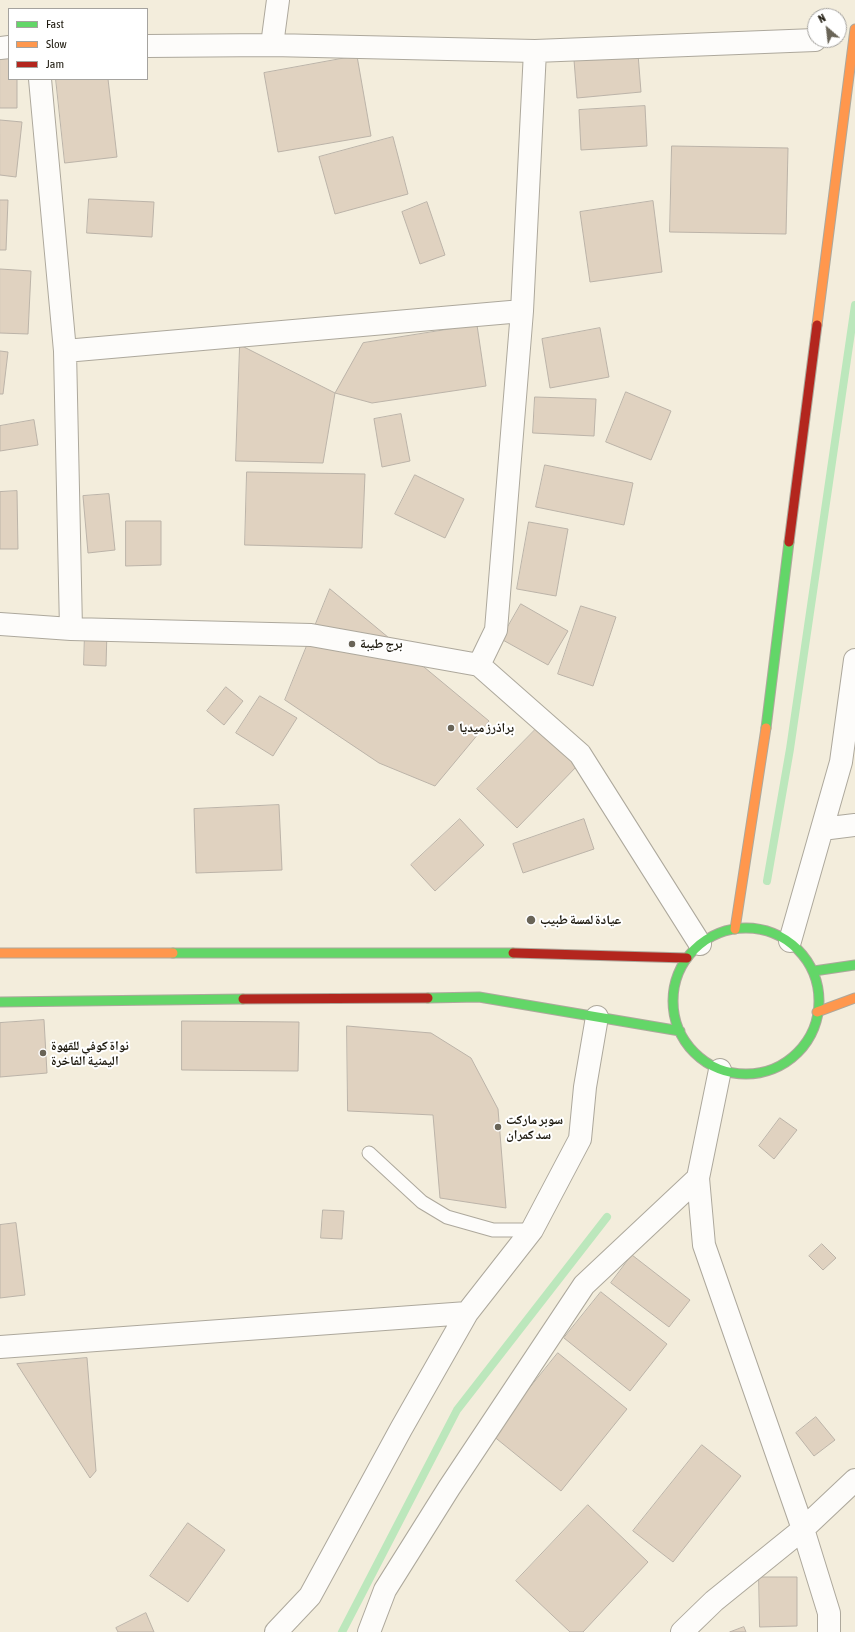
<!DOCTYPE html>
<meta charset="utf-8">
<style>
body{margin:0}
#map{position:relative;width:855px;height:1632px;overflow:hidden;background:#f3eddc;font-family:"Asap Condensed",sans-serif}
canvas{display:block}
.legend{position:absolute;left:8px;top:8px;width:140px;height:72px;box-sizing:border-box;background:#fff;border:1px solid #a5a39f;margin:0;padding:5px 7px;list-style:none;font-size:12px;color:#1e1a0f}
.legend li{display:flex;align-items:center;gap:8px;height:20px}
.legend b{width:20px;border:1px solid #a5a39f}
.north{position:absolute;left:807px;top:8px;width:40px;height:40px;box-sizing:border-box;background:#fff;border:1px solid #a5a39f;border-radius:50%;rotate:332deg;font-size:11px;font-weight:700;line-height:16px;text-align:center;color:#1e1a0f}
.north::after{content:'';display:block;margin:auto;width:14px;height:18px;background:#696457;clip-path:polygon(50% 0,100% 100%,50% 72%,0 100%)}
</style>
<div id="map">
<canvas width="855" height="1632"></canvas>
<ul class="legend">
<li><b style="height:5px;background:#63d668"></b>Fast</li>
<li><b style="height:5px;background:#ff974d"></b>Slow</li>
<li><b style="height:5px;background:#b3261e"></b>Jam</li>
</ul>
<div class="north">N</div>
</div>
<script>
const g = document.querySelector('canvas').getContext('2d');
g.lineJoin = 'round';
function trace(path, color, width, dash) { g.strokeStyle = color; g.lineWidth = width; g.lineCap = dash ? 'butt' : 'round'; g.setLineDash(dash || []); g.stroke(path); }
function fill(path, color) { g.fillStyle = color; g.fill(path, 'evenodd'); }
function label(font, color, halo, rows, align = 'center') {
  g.font = font + ' "Asap Condensed","Noto Naskh Arabic",sans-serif'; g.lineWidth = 4; g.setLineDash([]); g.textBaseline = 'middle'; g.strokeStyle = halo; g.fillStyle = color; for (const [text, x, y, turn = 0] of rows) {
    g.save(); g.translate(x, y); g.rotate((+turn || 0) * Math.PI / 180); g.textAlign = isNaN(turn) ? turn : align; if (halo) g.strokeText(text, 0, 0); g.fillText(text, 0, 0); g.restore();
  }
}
const stream = new Path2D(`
 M767,881L790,749L855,305
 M342,1632L457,1410L607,1217`);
const building = new Path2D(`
 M638,54L641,92L577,98L574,60Z
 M357,56L371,136L278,152L264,73Z
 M0,57H9V79H17V108H0Z
 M56,79H108L117,157L65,163Z
 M645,106L647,146L581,150L579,110Z
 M0,120L22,122L16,177L0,175Z
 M393,137L408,194L335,214L319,157Z
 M672,146L788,148L786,234L670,232Z
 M89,199L154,202L152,237L87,233Z
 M0,200H8L6,250H0Z
 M653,201L662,272L590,282L580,212Z
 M427,202L445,255L420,264L402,212Z
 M0,269L31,271L28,334L0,333Z
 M477,325L486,386L372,403L335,393L363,343Z
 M600,328L609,377L550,388L542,339Z
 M240,345L335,393L323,463L236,461Z
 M0,351L8,352L3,394H0Z
 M626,392L671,411L651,460L606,442Z
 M535,397L596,399L594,436L533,433Z
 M401,414L410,461L382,467L374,419Z
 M34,420L38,445L0,451V426Z
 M545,465L633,483L624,525L536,507Z
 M247,472L365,474L362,548L245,545Z
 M415,475L464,499L445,538L395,514Z
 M17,491L18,549H0V492Z
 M109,494L115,550L88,553L83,496Z
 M126,521H161V565L126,566Z
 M529,522L568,529L556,596L517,589Z
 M330,589L489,721L435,786L379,763L285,700Z
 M521,604L568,631L548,665L501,639Z
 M581,606L616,617L593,686L558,674Z
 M85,631H107L106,666L84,665Z
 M226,687L243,701L224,725L207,711Z
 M260,696L297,718L273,756L236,733Z
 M538,727L578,765L517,828L477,789Z
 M279,805L282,870L196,873L194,809Z
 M460,819L484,845L435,891L411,865Z
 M584,819L594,849L523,873L513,844Z
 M44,1020L47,1073L0,1077V1023Z
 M182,1021L299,1022L298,1071L182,1070Z
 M347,1026L431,1033L471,1058L498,1109L506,1208L440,1198L433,1115L348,1111Z
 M780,1118L797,1130L774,1159L759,1146Z
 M323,1210L344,1211L342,1239L321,1238Z
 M16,1223L25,1295L0,1298V1225Z
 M822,1244L836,1258L823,1270L809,1256Z
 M632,1255L690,1300L669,1327L611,1283Z
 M601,1292L667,1344L630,1391L564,1338Z
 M558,1353L627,1409L561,1491L492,1435Z
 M87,1358L96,1471L90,1478L17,1364Z
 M816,1417L835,1440L814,1456L796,1433Z
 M702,1445L741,1476L673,1562L633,1531Z
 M588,1505L648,1562L583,1632H570L516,1581Z
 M188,1523L225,1550L188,1602L150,1576Z
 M759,1577H797V1626L760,1627Z
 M146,1613L154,1632H118L116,1628Z
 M744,1627L746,1632H730Z`);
const lane = new Path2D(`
 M369,1153L422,1202L447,1217L493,1230H532`);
const street = new Path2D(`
 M272,45L278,0
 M147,46L272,45L535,51L815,40
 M0,48L9,47
 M40,79L65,351L71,629
 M65,351L522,311
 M0,624L71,629L311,635L479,665L580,754L700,944
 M479,665L496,630L522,311L535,51
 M822,829L855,825
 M790,941L841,762L855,660
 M720,1070L698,1178L704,1245L803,1529L829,1613V1632
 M0,1347L467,1313
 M276,1632L310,1596L401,1429L467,1313L532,1230L580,1139L585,1087L597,1017
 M369,1632L385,1590L449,1488L584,1285L698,1178
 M682,1632L714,1601L803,1529L855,1480`);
const fast = new Path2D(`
 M766,728L789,542
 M673 1001a73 73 0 1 1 146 0a73 73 0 1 1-146 0Z
 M173,953H513
 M814,971L855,965
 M428,998L479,997L680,1031
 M0,1002L243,999`);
const slow = new Path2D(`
 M817,325L855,29
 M735,929L766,728
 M0,953H173
 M817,1012L855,998`);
const jam = new Path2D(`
 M789,542L817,325
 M513,953L687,958
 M243,999L428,998`);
const markers = [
 [352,644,4,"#696457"],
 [451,728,4,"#696457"],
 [531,920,5,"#696457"],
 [43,1053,4,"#696457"],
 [498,1127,4,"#696457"]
];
const poiNames = [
 ["برج طيبة",360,644],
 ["براذرز ميديا",459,728],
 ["عيادة لمسة طبيب",540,920],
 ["نواة كوفي للقهوة",51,1046],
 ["اليمنية الفاخرة",51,1061],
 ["سوبر ماركت",506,1120],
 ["سد كمران",506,1135]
];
trace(stream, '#bce7bc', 8);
fill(building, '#e0d2c0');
trace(building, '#bbb3a8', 1);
trace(lane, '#ada89c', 15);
trace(street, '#ada89c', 24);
trace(fast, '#ada89c', 11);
trace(slow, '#ada89c', 11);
trace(jam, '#ada89c', 11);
trace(lane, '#fdfcfa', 13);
trace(street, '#fdfcfa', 22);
trace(fast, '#63d668', 9);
trace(slow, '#ff974d', 9);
trace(jam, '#b3261e', 9);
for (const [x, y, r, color] of markers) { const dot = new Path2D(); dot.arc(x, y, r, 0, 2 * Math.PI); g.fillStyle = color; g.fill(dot); trace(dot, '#fff', 1.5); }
label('bold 13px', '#1e1a0f', '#fff', poiNames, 'left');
</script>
